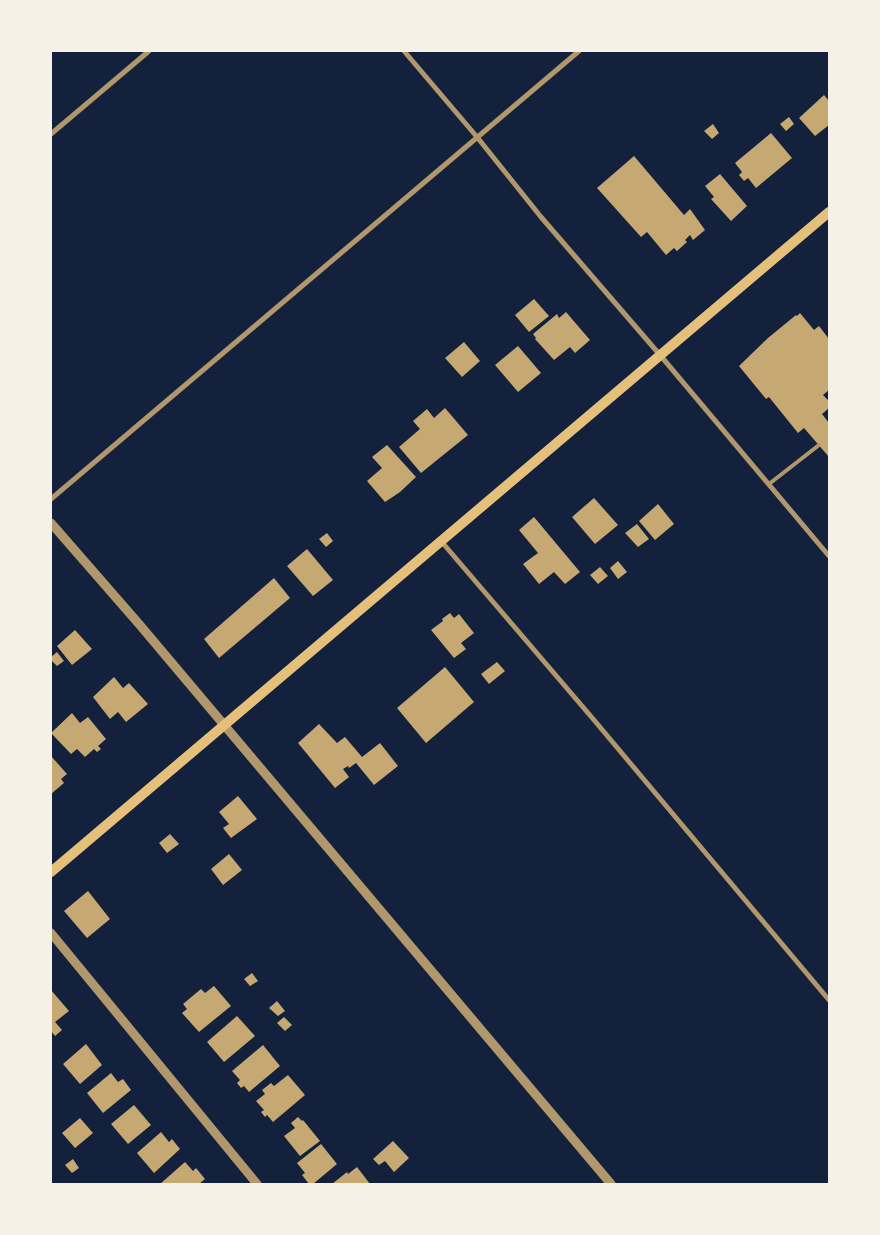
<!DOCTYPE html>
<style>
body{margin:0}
#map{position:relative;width:880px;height:1235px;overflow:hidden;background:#14213d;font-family:Lato,sans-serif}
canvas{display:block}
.frame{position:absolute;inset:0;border:52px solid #f6f1e7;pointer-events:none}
</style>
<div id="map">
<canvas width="880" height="1235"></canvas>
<div class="frame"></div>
</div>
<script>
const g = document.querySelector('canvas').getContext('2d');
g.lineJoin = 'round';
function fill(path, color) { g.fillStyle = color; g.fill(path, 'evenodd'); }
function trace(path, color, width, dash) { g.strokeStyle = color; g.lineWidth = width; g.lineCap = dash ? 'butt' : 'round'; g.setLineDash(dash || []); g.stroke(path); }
const building = new Path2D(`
 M824,95L829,101V125L815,136L799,118Z
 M789,117L794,124L786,131L780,124Z
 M713,124L719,133L712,139L704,131Z
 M771,133L792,158L756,188L748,178L744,181L739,175L742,172L735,163Z
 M634,156L684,215L690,209L705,230L693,240L690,235L685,240L687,242L677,251L674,248L666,255L647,232L641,237L597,188Z
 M720,174L747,206L731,221L711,199L714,197L705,186Z
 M534,299L549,316L529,332L515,315Z
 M566,312L590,340L575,353L570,347L554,360L535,339L536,338L533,334L557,314L559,318Z
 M800,313L814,330L819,326L829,339V390L823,395L829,401V408L822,414L829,423V457L804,428L798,433L769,397L766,399L739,366L768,338L796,315L797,316Z
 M464,342L480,361L462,377L445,358Z
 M518,346L541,373L518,392L495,365Z
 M445,408L468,435L421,473L399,447L420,429L413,421L427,409L434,418Z
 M387,445L416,477L400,492L385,502L367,481L382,468L372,457Z
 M594,498L618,525L595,544L572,517Z
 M658,504L674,524L655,540L639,521Z
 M534,517L580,572L565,584L554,572L539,584L523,564L538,553L519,530Z
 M637,524L649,539L638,547L625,533Z
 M327,533L333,541L326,547L319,539Z
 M307,549L333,580L313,596L287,566Z
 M618,561L627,572L618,579L610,568Z
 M600,567L608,576L598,584L590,575Z
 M274,578L290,598L219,658L204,639Z
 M450,613L454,618L459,614L474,633L461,643L466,649L454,658L431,630L443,621L442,619Z
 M75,630L92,649L72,665L57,646Z
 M57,652L64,661L57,666L51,660V657Z
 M497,662L505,671L489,684L481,674Z
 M445,667L474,702L426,743L397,708Z
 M114,677L123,688L129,683L148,704L126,722L118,712L110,719L93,697Z
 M72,713L80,723L88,717L106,739L98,746L101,749L97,752L94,749L85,757L77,749L71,754L51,733Z
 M319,724L337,743L345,737L362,757L380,743L398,766L374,785L356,763L349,768L348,766L343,769L349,777L335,788L298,743Z
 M51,756L67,774L61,779L64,783L51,794Z
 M238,796L257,819L231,838L223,828L229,824L219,812Z
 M170,834L179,844L167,853L159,843Z
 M229,854L242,870L223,885L211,869Z
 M88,891L110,919L87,938L64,911Z
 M252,973L258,981L250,986L244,979Z
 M214,986L231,1006L199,1032L182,1013L187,1009L183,1004L201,989L205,993Z
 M51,990L69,1011L55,1022L62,1030L55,1036L51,1031Z
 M277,1001L285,1011L278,1016L269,1008Z
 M237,1016L255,1036L224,1062L207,1042Z
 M284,1017L292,1025L285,1031L277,1023Z
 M86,1044L102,1065L80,1084L63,1064Z
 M263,1045L280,1066L249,1092L244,1086L241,1088L237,1083L240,1080L232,1071Z
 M111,1073L118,1082L123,1079L131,1090L103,1113L87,1093Z
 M288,1075L305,1095L273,1122L267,1115L265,1117L261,1112L264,1110L256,1101L265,1094L262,1090L271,1083L274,1086Z
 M134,1105L151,1125L128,1144L111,1124Z
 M298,1117L302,1121L303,1120L320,1141L300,1156L284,1136L295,1128L291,1123Z
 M80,1118L93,1133L75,1148L62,1133Z
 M161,1132L169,1142L172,1139L180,1149L154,1173L137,1153Z
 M393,1141L409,1158L394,1172L385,1161L379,1165L373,1159Z
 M321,1144L337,1164L313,1184H309L302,1175L305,1173L297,1163Z
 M73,1159L79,1168L72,1173L65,1165Z
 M185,1162L193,1171L196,1168L205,1179L199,1184H160Z
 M357,1167L370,1184H332L347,1172L348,1174Z`);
const service = new Path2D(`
 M769,484L819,445`);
const minor = new Path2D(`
 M404,51L477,137L541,217L660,355L829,556
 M51,134L149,51
 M51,499L579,51
 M441,541L594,720L829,1000`);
const tertiary = new Path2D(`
 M51,523L139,624L611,1184
 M51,933L257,1184`);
const secondary = new Path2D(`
 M51,872L829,212`);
fill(building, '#c6a872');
trace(service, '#b1986c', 4);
trace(minor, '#b1986c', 5);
trace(tertiary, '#b1986c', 9);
trace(secondary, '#e5c07b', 10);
</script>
